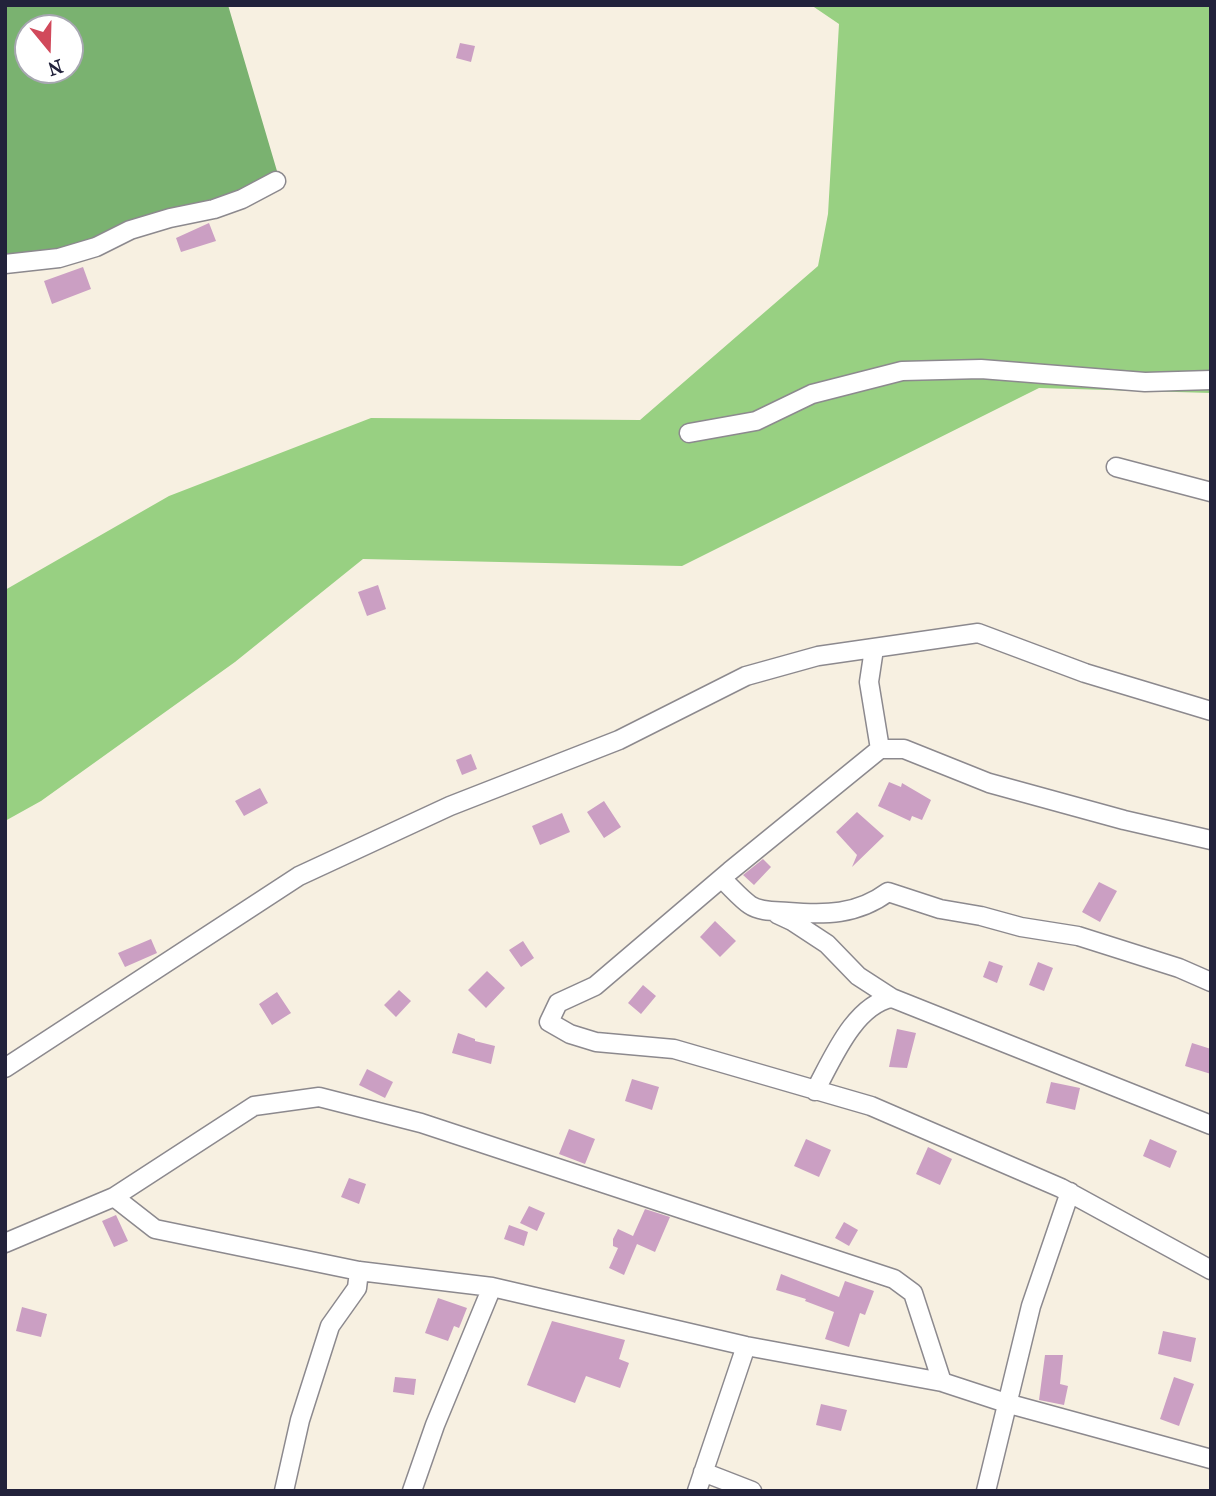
<!DOCTYPE html>
<style>
body{margin:0}
#map{position:relative;width:1216px;height:1496px;overflow:hidden;background:#f7f0e1;font-family:"IM FELL French Canon",serif}
canvas{display:block}
.frame{position:absolute;inset:0;border:7px solid #22223b;pointer-events:none}
.north{position:absolute;left:14px;top:14px;width:70px;height:70px;box-sizing:border-box;background:#fff;border:2px solid #a7a7b1;border-radius:50%;rotate:161deg;font-size:19px;font-weight:700;line-height:28px;text-align:center;color:#22223b}
.north::after{content:'';display:block;margin:auto;width:24px;height:32px;background:#d1495b;clip-path:polygon(50% 0,100% 100%,50% 72%,0 100%)}
</style>
<div id="map">
<canvas width="1216" height="1496"></canvas>
<div class="frame"></div>
<div class="north">N</div>
</div>
<script>
const g = document.querySelector('canvas').getContext('2d');
g.lineJoin = 'round';
function fill(path, color) { g.fillStyle = color; g.fill(path, 'evenodd'); }
function trace(path, color, width, dash) { g.strokeStyle = color; g.lineWidth = width; g.lineCap = dash ? 'butt' : 'round'; g.setLineDash(dash || []); g.stroke(path); }
const green = new Path2D(`
 M811,5H1211V393L1039,388L682,566L363,559L235,662L41,801L5,821V590L169,496L371,418L640,420L818,266L828,214L839,24Z`);
const forest = new Path2D(`
 M5,5H228L282,188L5,267ZM28,28H70V70H28Z`);
const building = new Path2D(`
 M460,43L475,46L471,62L456,58Z
 M209,223L216,241L181,252L176,238Z
 M83,267L91,289L52,304L44,281Z
 M378,585L386,609L367,616L358,592Z
 M471,754L477,769L462,775L456,760Z
 M889,782L901,787L902,783L931,800L922,820L912,816L910,821L878,806Z
 M260,788L268,803L244,816L235,801Z
 M604,801L621,827L604,838L587,812Z
 M857,812L884,836L852,867L857,855L836,832Z
 M562,813L570,832L540,845L532,826Z
 M763,859L771,867L754,885L743,875Z
 M1099,882L1117,891L1100,922L1082,912Z
 M715,921L736,941L720,957L700,937Z
 M151,939L157,953L125,967L118,953Z
 M523,941L534,958L521,967L509,950Z
 M989,961L1003,966L997,983L983,977Z
 M1038,962L1053,968L1044,991L1029,985Z
 M487,971L505,988L486,1008L468,990Z
 M643,985L656,996L641,1014L628,1003Z
 M399,990L411,1001L396,1017L384,1005Z
 M277,992L291,1013L272,1025L259,1004Z
 M897,1029L916,1033L907,1068L889,1067Z
 M458,1033L475,1039V1041L495,1046L491,1064L452,1053Z
 M1192,1043L1211,1049V1074L1185,1066Z
 M367,1069L393,1082L385,1098L359,1085Z
 M632,1079L659,1087L652,1110L625,1101Z
 M1051,1082L1080,1088L1075,1110L1046,1103Z
 M569,1129L595,1139L585,1164L559,1154Z
 M806,1139L831,1150L819,1177L794,1166Z
 M1150,1139L1177,1151L1170,1168L1143,1156Z
 M928,1147L952,1159L940,1185L916,1174Z
 M349,1178L366,1184L359,1204L341,1197Z
 M529,1206L545,1213L537,1231L520,1223Z
 M645,1209L670,1217L655,1252L637,1244L624,1275L609,1268L618,1248L613,1246V1239L618,1229L633,1236Z
 M116,1215L128,1241L114,1247L102,1221Z
 M844,1222L858,1230L849,1246L835,1238Z
 M509,1225L528,1232L524,1246L504,1239Z
 M781,1274L839,1297L845,1281L874,1291L865,1315L860,1313L849,1347L825,1339L834,1312L805,1301L806,1299L776,1290Z
 M438,1298L467,1308L459,1328L454,1326L448,1341L425,1333Z
 M22,1307L47,1314L41,1337L16,1331Z
 M552,1321L625,1340L619,1359L629,1363L620,1388L586,1376L575,1403L527,1385Z
 M1163,1331L1196,1338L1191,1362L1158,1354Z
 M1045,1355H1063L1060,1384L1068,1386L1064,1405L1039,1400Z
 M395,1377L416,1379L414,1395L393,1392Z
 M1174,1377L1194,1384L1179,1426L1160,1419Z
 M821,1404L847,1410L841,1431L816,1425Z`);
const street = new Path2D(`
 M5,264L59,258L96,247L130,230L170,218L214,209L242,199L276,181
 M689,433L756,421L812,394L902,371L981,369L1145,382L1211,380
 M1116,467L1211,492
 M874,649L869,682L880,749
 M1211,840L1124,820L989,783L904,749H880L730,871L595,986L558,1003L549,1022L570,1034L596,1042L674,1049L871,1106L1061,1188L1211,1270
 M722,879C731,887 740,898 750,905C760,912 776,911 788,912C825,915 857,915 888,892L940,909L981,916L1021,927L1078,936L1179,968L1211,982
 M777,914L792,921L827,944L858,976L892,998
 M5,1068L299,876L450,806L619,740L746,676L818,656L978,633L1085,673L1211,711
 M815,1091C832,1060 854,1005 892,998L1211,1125
 M114,1197L155,1229L359,1271L492,1287L746,1346L942,1382L1006,1403L1211,1459
 M5,1243L114,1197L254,1106L319,1097L421,1123L894,1279L913,1293L942,1382
 M703,1472L752,1491
 M284,1491L300,1420L330,1326L357,1288L359,1271
 M412,1491L435,1425L492,1287
 M697,1491L746,1346
 M986,1491L1031,1306L1070,1192`);
fill(green, '#98d082');
fill(forest, '#7ab270');
fill(building, '#cb9fc3');
trace(street, '#8c898e', 21);
trace(street, '#fff', 18);
</script>
